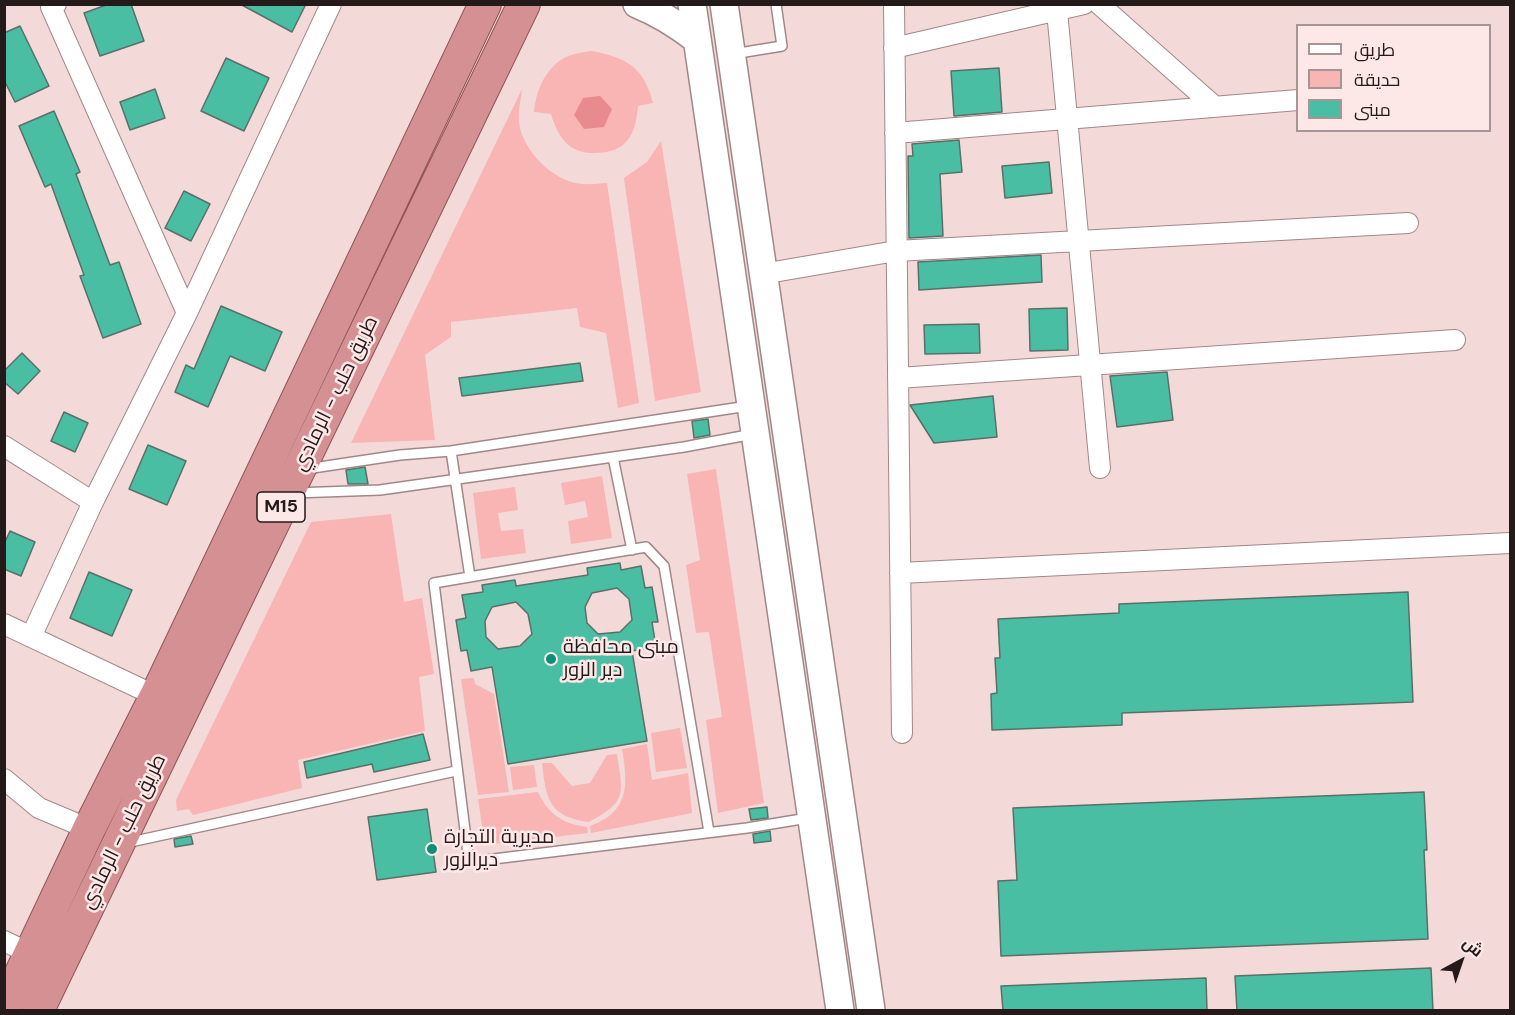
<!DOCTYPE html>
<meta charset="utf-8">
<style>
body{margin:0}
#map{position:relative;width:1515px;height:1015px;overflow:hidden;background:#f4d9d9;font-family:"DM Sans",Cairo,sans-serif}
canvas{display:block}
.frame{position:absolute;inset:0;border:6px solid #241a1a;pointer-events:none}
.legend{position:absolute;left:1296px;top:24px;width:195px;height:108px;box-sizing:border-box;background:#fde7e7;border:2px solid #a69595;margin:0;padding:8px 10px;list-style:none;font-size:18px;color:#241a1a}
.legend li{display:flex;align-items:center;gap:12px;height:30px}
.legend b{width:30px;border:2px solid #a69595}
.north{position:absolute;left:1431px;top:931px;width:60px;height:60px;-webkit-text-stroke:4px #fde7e7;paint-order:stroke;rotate:40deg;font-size:16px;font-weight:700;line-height:24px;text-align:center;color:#241a1a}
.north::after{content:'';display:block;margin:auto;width:21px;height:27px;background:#241a1a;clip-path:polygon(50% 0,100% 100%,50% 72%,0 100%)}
</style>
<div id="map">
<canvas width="1515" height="1015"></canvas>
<div class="frame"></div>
<ul class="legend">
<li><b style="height:8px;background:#fff"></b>طريق</li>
<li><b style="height:16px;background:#f9b4b4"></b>حديقة</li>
<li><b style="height:16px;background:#49bea2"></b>مبنى</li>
</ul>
<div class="north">ش</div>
</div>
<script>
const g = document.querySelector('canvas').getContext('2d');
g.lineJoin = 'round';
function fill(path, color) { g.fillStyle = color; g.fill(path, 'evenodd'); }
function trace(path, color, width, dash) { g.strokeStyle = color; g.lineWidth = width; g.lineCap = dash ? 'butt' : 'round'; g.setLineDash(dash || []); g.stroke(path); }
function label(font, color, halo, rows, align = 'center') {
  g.font = font + ' "DM Sans",Cairo,sans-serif'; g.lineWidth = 5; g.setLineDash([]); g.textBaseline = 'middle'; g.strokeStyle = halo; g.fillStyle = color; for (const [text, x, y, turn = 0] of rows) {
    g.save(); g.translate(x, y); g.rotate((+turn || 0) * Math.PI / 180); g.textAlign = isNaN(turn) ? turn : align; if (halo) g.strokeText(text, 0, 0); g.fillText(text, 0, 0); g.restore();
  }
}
const green = new Path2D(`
 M592,51C627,58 644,67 653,103L638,106C637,115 636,125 632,133C626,145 618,150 606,152C574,157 560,144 551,114L534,112C536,91 545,69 564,58C572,54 583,52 592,51Z
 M522,89C521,99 518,110 519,121C520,144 545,172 566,180C579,186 593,184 607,183L639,403L618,408L606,333L580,327L577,308L451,322V337L425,355L435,440L351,443Z
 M661,141L701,392L655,401L624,178L647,162Z
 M716,469L764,803L718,813L706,720L722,717L709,632L696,633L686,565L700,560L687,474Z
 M602,476L612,538L571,544L568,521L588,517L585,501L565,505L561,483Z
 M515,487L518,510L498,513L501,531L523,529L526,553L481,559L473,493Z
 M391,514L404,602L422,598L434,674L419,677L425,731L298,760L302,788L193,815L189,809L177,811L176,800L311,522Z
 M474,678L475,684L494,694L509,792L478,795L461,679Z
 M680,728L687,768L656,772L651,733Z
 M647,744L652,780L688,773L692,813L591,833L590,826C630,812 628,784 622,749Z
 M617,754C623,794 628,801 589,822C549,817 546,799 542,763H552L572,786L590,783L607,755Z
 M534,765L537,787L513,790L510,767Z
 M538,792C548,814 563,824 587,827L588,833L485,845L478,799Z`);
const water = new Path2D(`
 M600,96L612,109L604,127L584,129L574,115L583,98Z`);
const building = new Path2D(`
 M109,4H131L144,41L100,56L84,13Z
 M240,4H306L292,32Z
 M20,26L49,86L15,102L4,80V33Z
 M226,58L269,78L244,131L201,111Z
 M999,68L1002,112L954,116L951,71Z
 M155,89L165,118L130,130L120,102Z
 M54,111L80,172L76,174L110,265L119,262L141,324L103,338L80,276L84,275L51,184L45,187L19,126Z
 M959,140L962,172L940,174L943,236L909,238L908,156H913L912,144Z
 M1049,162L1052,193L1005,198L1002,166Z
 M184,191L210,204L191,241L165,228Z
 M1041,255L1042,282L919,290L918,262Z
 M221,306L282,332L265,371L230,356L208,407L175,392L186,365L194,369Z
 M1067,308L1068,350L1030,351L1029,309Z
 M979,324L980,353L925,354L924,325Z
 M22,353L40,371L18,394L4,382V371Z
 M580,363L583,381L462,396L459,378Z
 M1167,372L1173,420L1117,427L1110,376Z
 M993,396L997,437L934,443L910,405Z
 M64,412L88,423L75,452L51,441Z
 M708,419L710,435L694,438L692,421Z
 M148,445L186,461L167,505L129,489Z
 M365,467L368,484H348L346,470Z
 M10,531L35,542L21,576L4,569V544Z
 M620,563L621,570L641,566L645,588L652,587L658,622H652L656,647L632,651L647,741L508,764L492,667L471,671L467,650L461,651L456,620L466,618L462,595L483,592L482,585L515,580L516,586L588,575L587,568ZM617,588L629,599L632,620L620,632L598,634L587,623L585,607L592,593ZM516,602L528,614L532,634L520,646L498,649L486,637L485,621L492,607Z
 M89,572L132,590L112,636L70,618Z
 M1408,592L1413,702L1122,713V725L992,730L991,694L997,693L995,658H1000L998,619L1119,613V604Z
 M423,734L430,760L374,772L372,764L307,778L304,762Z
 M1424,792L1427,850H1424L1428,939L1001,956L998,881L1017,880L1013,808Z
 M767,807L768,818L751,820L749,809Z
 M427,809L436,872L377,880L368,817Z
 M770,831L771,841L754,843L753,834Z
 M191,836L193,844L175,847L174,839Z
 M1431,968L1433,1011H1237L1235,976Z
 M1206,978L1207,1011H1003L1001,986Z`);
const service = new Path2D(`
 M733,54L782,46L776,4
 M451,451L748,406
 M613,457L632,550
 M306,469L400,455L451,451L470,577
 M294,493L380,490L684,447L753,434
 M709,832L664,566L646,547L434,583L469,862L747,828L808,818
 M126,843L456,771`);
const minor = new Path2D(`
 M56,4L51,7L187,313
 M894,4L902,733
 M1099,4L1214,106
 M1057,11L1100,468
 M894,48L1084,4
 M895,133L1298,100
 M762,274L896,251L1408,223
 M898,378L1455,340
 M4,446L93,502
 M900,573L1510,543
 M4,624L156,696
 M31,637L93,502L187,313L331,4
 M4,779L39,808L89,829
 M4,941L31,954`);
const secondary = new Path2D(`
 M637,4C659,13 677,24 696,39
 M692,4L840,1010
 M724,4L871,1010`);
const trunk = new Path2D(`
 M4,1009L89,829L156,696L485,4
 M38,1010L524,4`);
const markers = [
 [551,659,6,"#0c8f76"],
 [432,849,6,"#0c8f76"]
];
const shields = [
 [281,507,48]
];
const shieldNames = [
 ["M15",281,507]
];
const streetNames = [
 ["طريق حلب - الرمادي",336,394,-64],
 ["طريق حلب - الرمادي",124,832,-64]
];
const poiNames = [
 ["مبنى محافظة",563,648],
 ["دير الزور",563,671],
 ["مديرية التجارة",444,838],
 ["ديرالزور",444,861]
];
fill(green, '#f9b4b4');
fill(water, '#e88b8e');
fill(building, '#49bea2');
trace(building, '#597069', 1.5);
trace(service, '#a18888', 12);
trace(minor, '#a18888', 22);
trace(secondary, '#a18888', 30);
trace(trunk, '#905456', 34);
trace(service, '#fff', 9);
trace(minor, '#fff', 20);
trace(secondary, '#fff', 27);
trace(trunk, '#d49092', 32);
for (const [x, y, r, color] of markers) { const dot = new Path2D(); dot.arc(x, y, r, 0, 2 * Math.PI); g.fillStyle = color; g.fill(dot); trace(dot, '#fde7e7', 2); }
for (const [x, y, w] of shields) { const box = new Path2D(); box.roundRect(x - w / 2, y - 15, w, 30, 4.5); g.fillStyle = '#fde7e7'; g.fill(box); trace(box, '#241a1a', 1.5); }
label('bold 18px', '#241a1a', null, shieldNames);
label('20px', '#241a1a', '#fde7e7', streetNames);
label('20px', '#241a1a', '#fde7e7', poiNames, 'left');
</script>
